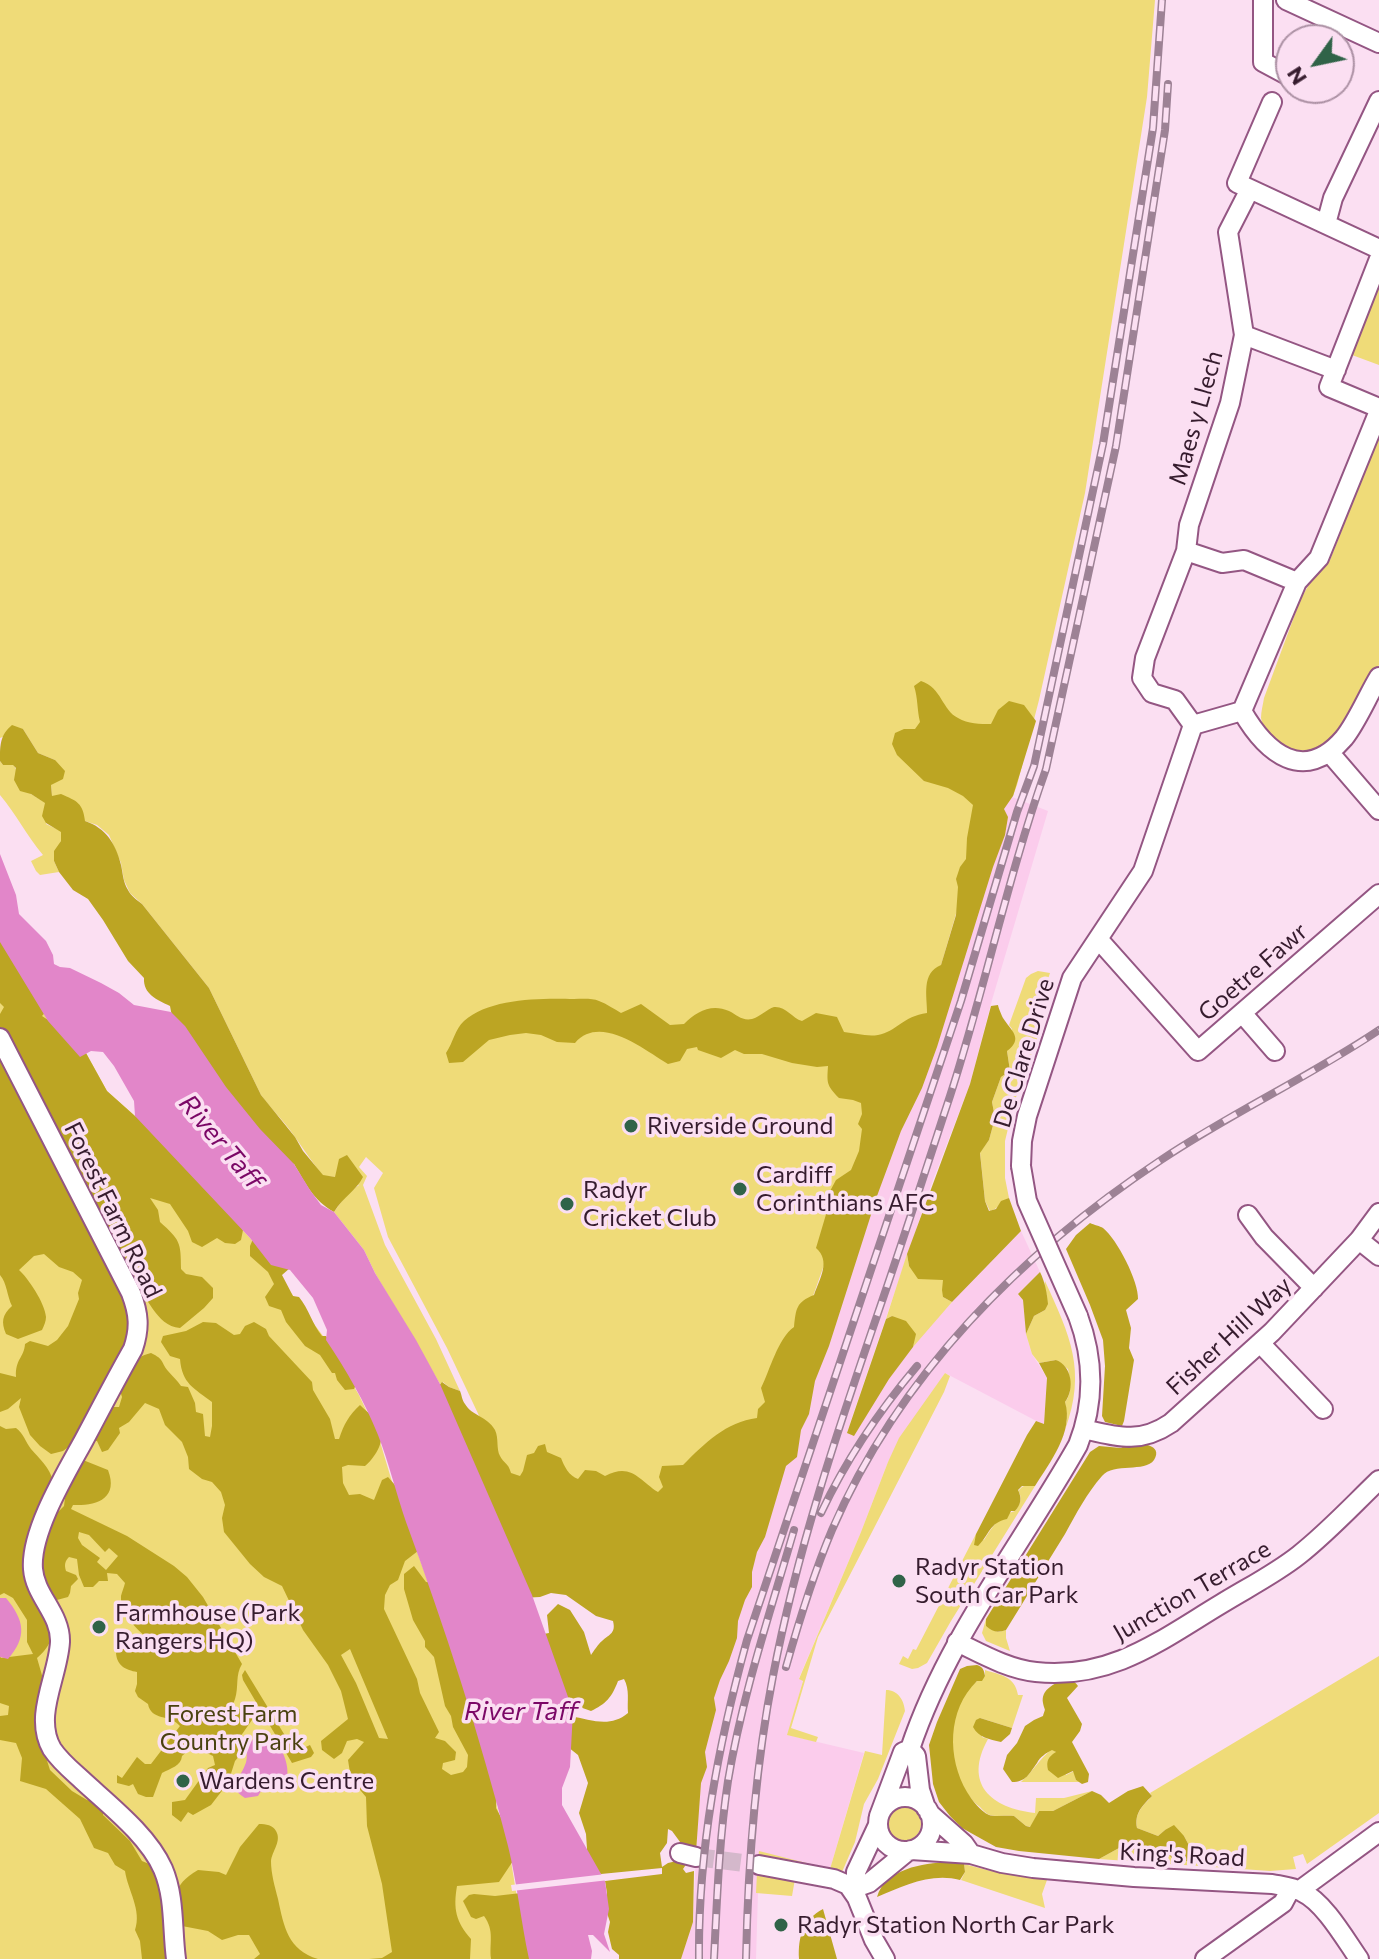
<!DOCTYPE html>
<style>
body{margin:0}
#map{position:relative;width:1379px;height:1959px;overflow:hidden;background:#fbdff2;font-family:Commissioner,sans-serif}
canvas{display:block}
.north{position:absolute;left:1275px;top:24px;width:80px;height:80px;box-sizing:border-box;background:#fbdff2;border:2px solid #ac91a4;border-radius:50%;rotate:237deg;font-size:22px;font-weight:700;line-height:32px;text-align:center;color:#361c2e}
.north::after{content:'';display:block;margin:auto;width:28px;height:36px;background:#306348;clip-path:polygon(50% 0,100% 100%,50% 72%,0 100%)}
</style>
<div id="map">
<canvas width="1379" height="1959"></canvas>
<div class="north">N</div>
</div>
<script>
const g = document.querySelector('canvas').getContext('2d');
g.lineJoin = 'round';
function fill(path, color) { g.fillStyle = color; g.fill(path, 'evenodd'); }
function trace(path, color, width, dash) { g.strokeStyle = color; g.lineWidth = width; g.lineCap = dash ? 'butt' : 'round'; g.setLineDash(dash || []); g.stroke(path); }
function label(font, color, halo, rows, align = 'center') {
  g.font = font + ' Commissioner,sans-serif'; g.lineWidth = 7; g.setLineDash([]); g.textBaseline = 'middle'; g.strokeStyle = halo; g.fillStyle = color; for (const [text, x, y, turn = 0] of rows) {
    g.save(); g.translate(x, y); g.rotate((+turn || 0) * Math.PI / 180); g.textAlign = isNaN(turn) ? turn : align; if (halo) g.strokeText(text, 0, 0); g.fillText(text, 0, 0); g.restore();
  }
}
const built = new Path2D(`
 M1007,795L1048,811L992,1000L970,1084L933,1180L847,1432L925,1331L974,1278L1021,1231L1040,1272L1018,1294L1023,1300L1026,1334L1032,1354L1047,1378L1044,1425L945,1373L888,1462L861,1532L799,1678L803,1680L788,1735L864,1753L830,1869L756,1893H758L756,1959H677L693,1922L699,1783L713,1692L738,1609Z`);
const green = new Path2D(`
 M0,0H1155L1147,97L1085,493L1039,700L1017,785L1013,796L989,801L920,1037L884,1096L768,1423L664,1504L508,1477L447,1348L388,1237L374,1188L383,1173L366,1157L359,1167L367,1176L363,1185L385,1245L436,1339L460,1391L449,1387L443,1382L440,1384L375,1273L364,1250L334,1212L347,1194L359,1185L335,1177L323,1176C313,1163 304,1150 295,1137C285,1122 272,1110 261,1095L209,988L142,904L130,893L124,880L121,863L109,835L97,825L85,821L52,797L51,785L55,760L38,753L23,729L0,738Z
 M1379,286V365L1352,355Z
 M1379,436V665L1339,734C1332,741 1321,748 1311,750C1289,754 1265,740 1261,718C1261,711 1263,705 1264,698L1301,598L1310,583L1330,560Z
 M0,761L3,765L13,764L31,794L46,803V824L61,831V841L54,861L59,872L40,875L36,871L31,861L43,855C27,836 16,814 0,795Z
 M0,942L80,1056L86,1053L107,1091L135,1116L250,1238L326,1340L359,1395L378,1435L393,1485L427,1579L475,1730L509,1849L521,1922L529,1959H0Z
 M1038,971L1050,973L1036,1015L1039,1033L1015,1100L1005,1141V1178L1009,1198C1001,1202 998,1209 990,1211L985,1201L980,1152L989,1140L995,1118L992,1102L1001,1077L1010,1071L1007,1051L1012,1029L1009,1025L1026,978L1031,974Z
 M907,1254L909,1266L943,1280V1297L952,1302L913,1347L915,1334L892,1316L886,1319Z
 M1045,1281C1070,1336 1087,1370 1065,1430L1067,1420L1065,1402C1073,1393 1070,1380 1068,1369L1056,1360L1039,1363L1032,1354L1026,1334L1034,1316L1045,1310L1047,1296L1044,1288Z
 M945,1373L950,1376L944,1392L818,1637L791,1728L818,1737L816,1742L787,1735L803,1681L799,1679L861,1532L888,1462L899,1438Z
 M1026,1485L1035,1486L951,1621L927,1663L918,1668L912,1669L899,1664L903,1656L908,1659L913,1649L916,1650L976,1534V1541L984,1540C992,1527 1000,1515 1015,1511C1020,1504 1023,1498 1018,1491L1022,1487Z
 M986,1619V1626L998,1632L1006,1630V1638L1010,1651L986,1641L982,1633Z
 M1379,1656V1813L1307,1864L1303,1854L1293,1857L1296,1869L1270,1871L1099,1859L1119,1848L1149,1852L1157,1849L1167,1853L1194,1855L1184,1836L1165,1830L1158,1836L1137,1828C1134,1813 1143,1806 1152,1796L1150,1793Z
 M985,1670C1000,1675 1015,1676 1018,1695H1023L1012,1728L980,1718L982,1737L988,1739C963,1784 991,1808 1035,1813L1036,1798H1064L1092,1791L1053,1811H1039L1031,1827L1026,1826L1014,1816C1007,1815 996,1817 990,1815C986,1814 983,1810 980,1807C943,1778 941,1699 985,1676Z
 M886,1690C898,1690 904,1700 905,1711L878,1779L864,1804L855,1842L842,1872L838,1874L758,1860L759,1851L830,1869L865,1751L882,1755Z
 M1052,1749L1056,1752L1066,1775L1074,1771L1076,1780L1080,1782H1021C1033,1772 1039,1759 1052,1749Z
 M887 1824a17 17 0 1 1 34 0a17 17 0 1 1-34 0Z
 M964,1864L991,1871L1047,1880L1042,1894L1045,1908L961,1880L965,1872Z
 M757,1873L795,1879L792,1896L756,1893Z`);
const forest = new Path2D(`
 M921,681C942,688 942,710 958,718C968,724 980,724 991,724L998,710L1009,701L1024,705L1036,721L1013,796L1004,809L1008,817L1005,835L993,867L937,1047L922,1088L901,1131L877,1196L829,1346L815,1381L809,1414L801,1430L797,1457L786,1466L765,1537L757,1552L752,1572V1587L745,1600L738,1621L737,1638L729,1661L720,1680L714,1698L716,1710L705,1752L707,1767L701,1783L696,1852L683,1846L672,1831L668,1829L667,1843L660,1853L662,1867L668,1863L685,1859L687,1863L683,1869L686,1873L694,1871L693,1922L681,1959H619V1955L612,1949L608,1932L610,1922L606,1910L607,1893L605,1881L662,1874V1868L601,1874L594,1870L586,1858L587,1849L586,1834L579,1813L588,1783L578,1755L563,1743L570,1716C592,1720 610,1728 628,1713C627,1700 630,1690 624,1679L618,1681C612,1697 606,1704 591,1711L574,1705H552L538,1635L549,1633L547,1615L558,1604L570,1610L584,1632L591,1655C594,1651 598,1644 602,1641C610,1634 616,1633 613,1621L596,1616L566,1595L551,1593L540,1597L521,1598L438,1387L442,1382L449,1387L460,1391C462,1396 462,1400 465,1404C472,1416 487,1416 495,1430C499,1438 496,1449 500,1456C504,1464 508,1462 511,1473L520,1476L523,1471L527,1455L534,1453L538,1446L545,1444L547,1452L561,1458C564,1466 569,1476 578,1479L585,1470L596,1471L605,1476C631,1462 639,1480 658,1492L663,1487L659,1477L662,1466L683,1465C705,1443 726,1422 757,1418L758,1409L765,1402L761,1388C770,1370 778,1338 794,1327C796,1309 796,1302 814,1295C820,1278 831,1261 816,1248L830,1201L829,1193L836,1180L851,1170L859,1151L862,1129L858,1124L862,1114L861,1103L853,1100L839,1098C826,1085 827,1082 828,1066L817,1067L792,1063L762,1054H744L735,1050L721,1058L698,1050L697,1047L687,1049L680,1061L668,1064C643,1049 600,1014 575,1043L557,1042L541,1035L526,1033L510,1035L489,1040L463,1062L449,1063L446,1053C453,1043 455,1029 464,1021C489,998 542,998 574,999C582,999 592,998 599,1001C607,1004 614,1009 621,1013L641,1004L670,1025L684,1024C696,1012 711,1003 729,1011C737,1015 742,1021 752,1019C760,1017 767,1009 774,1007C786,1006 792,1018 802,1021L816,1013L837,1017L844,1032C855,1033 867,1037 878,1035C896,1032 903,1016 927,1013C927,996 921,973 941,965L956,915L958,887L956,879L960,867L966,859L967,838L973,805L963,796L948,788L924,781L897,755L892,744L895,733L904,729H915L920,722C917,710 918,698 914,686Z
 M12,725L23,729L38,753L55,760L65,771L63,779L51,785L52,796L61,794C77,801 83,803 85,821C106,828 116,844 121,865C123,874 123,882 128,890C131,896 137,900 142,904L209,988L261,1095L295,1137L303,1151L323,1175L335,1177L339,1159L347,1155L363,1177C357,1190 343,1197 334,1212C313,1200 306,1184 294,1164L280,1161L173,1022L170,1006C157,1000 143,994 144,978L128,961L103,920L88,899L73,890L59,872L54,861V851L61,841V832L46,823L42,816L45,803L31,794L20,791L14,780L16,768L13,765H3L0,761C0,745 0,735 12,725Z
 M0,930L49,1008L42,1016L54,1024L80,1053H86L107,1091L135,1116L149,1122L231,1207L243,1230L241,1240L235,1244L225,1243L217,1238L202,1247L192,1242L188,1231L170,1204L150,1198L158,1210L160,1222C180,1240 181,1242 181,1269L186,1274L202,1277L213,1288V1298L204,1308L180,1328C155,1326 149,1294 131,1283L135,1317L110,1407H119L122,1397L118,1384C128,1368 132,1358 151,1353C165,1360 160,1361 168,1371C173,1377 177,1380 181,1386L188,1387L195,1403L196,1412L203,1414L205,1436L210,1437L212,1426V1402C194,1388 182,1384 180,1359L170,1356L161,1342L163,1336L186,1331L203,1322L216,1323L234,1335L240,1334L245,1326L254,1322L266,1329L269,1336L312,1382L313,1390L330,1419L335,1439H339C344,1424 349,1415 360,1405C366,1411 374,1417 379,1424C387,1438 376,1457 365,1466L348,1465L342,1467L343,1483L349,1495L360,1494L374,1500L382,1480L388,1477L402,1493L427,1544L405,1561L398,1580L390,1585L385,1595L384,1609L417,1679L420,1693L439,1732L435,1738L445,1741L456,1752L455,1760L443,1763L442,1769L451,1775L463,1772L467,1767L468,1755L453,1727L451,1716L445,1706L434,1657L425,1647V1641L413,1620L404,1589V1574L414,1566L426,1582L437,1583L497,1793L496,1808L513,1840L515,1858L499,1882L457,1886C453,1909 456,1922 471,1939L470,1959H369L382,1958L392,1952L382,1884L367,1826L366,1797L351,1779L348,1760L364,1742L357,1739L347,1741L342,1753L334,1759L322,1750L321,1741L348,1719L341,1691L328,1665L303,1630L282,1586L264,1577L250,1564L224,1532L222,1518L225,1505L221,1492L212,1482L202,1479L189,1469L188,1457L182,1442L165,1425L159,1409L145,1403L129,1422L119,1428L120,1433L108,1450L102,1452L97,1441L74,1443L63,1451L51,1454L40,1446L30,1435L19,1407L21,1398L8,1409L0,1412V1373L16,1377C15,1359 24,1358 25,1344L30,1341L48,1346L57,1340L68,1326L79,1299L78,1293L82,1280L73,1272L59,1267L44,1254L34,1256L19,1270C28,1278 45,1303 46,1317C46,1321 44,1326 42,1330L18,1339L6,1334C1,1322 2,1315 12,1306C7,1296 7,1283 0,1275V1014L4,1007L0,1003ZM350,1649L388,1739L379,1738L356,1683L341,1655Z
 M998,1005C998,1007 1002,1016 1003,1018C1011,1031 1024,1038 1007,1051L1010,1071L1001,1077L992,1102L995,1118L989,1140L980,1153L985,1201L989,1211L996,1209L1001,1201L1009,1198L1021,1231L952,1302L943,1297L942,1290L943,1280L918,1279L909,1266L907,1254L970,1084L991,1006Z
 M1090,1223C1094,1225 1100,1226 1103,1228C1117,1239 1139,1282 1138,1299L1126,1310L1131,1328L1129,1348L1134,1360L1124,1421L1122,1426L1105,1422L1102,1416L1105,1366L1103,1340L1090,1305L1066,1249L1076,1235Z
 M256,1232L290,1268L282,1275L293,1296L299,1297C309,1309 312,1324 322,1336H326L358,1380L354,1389L345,1390L337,1380L335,1373H332L320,1355L305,1346L286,1322L281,1310L269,1306L265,1297L274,1284L268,1272L250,1256V1246Z
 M1040,1272C1045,1282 1047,1293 1048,1304L1045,1310L1034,1316L1026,1334L1023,1300L1018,1294Z
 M892,1316L906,1321L916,1334L913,1347L889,1379L854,1436L847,1433L886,1319Z
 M1056,1360C1072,1366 1075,1389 1065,1402C1074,1432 1050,1462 1035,1486H1022L1018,1490C1022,1498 1021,1504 1015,1511H1011L1007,1519C989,1523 990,1534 978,1546L974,1545L976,1534L1027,1435L1036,1421L1044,1424L1047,1378L1039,1363Z
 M0,1426L6,1429L16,1428C24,1434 25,1441 31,1449C39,1458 50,1468 53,1481C55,1490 50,1510 49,1521L64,1506L65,1498L69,1489L67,1483L83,1460L108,1470C119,1499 96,1506 73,1505L71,1509L127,1536L174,1566L187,1577L203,1597L242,1664C235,1675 239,1687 235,1699C232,1710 223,1712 218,1721L227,1725V1718L241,1708L249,1706L254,1717L238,1740L240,1755L235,1761L228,1783L211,1805L193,1815L188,1812L181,1822L172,1815V1802L185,1800L208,1768L215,1765L213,1756L193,1746L182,1756C181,1766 171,1768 162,1773L153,1797H146L138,1794L133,1784L129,1786L117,1783V1775L122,1778L137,1757L145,1764H151L180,1726C170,1714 151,1721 148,1704L138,1697L135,1691L137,1684V1672C126,1670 117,1666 116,1653L122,1647L125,1648L130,1644L140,1642L145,1636C134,1627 120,1611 121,1596C122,1592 124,1587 125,1583L117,1574L107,1573L108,1581H99L93,1587H84L79,1575L77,1559L69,1557C65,1561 64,1565 66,1571L76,1575L78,1579L71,1586L70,1593L68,1597L53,1601C53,1626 58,1640 37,1658L46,1689L42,1745L50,1770L72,1791L87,1800L96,1802L103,1808V1815L130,1841L142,1861L154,1866L164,1894L171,1959H142L140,1941L135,1930C142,1910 128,1891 125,1871L115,1865L108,1853L94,1848L80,1819L46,1789L20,1781L22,1758L16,1743L0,1740V1716L8,1715L9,1706L0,1703V1656L1,1658L33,1654L27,1642V1620L13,1598L4,1593L0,1595ZM79,1532L89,1535L105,1552L109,1548L118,1556L106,1570L97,1562L100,1558L82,1545L78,1538Z
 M1130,1443C1139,1443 1164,1444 1154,1460C1145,1473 1114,1462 1102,1476C1087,1493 1076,1514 1065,1534C1045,1566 1026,1598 1006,1630C997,1633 993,1632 986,1626V1619L1090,1452L1099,1446L1121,1448Z
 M977,1665C983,1667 984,1670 985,1676L982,1681H977C947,1710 947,1758 967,1792C972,1800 980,1811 989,1815C995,1817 1007,1815 1014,1816L1026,1826L1030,1827L1039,1811H1053L1092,1791L1101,1795L1109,1803L1128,1791L1143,1786L1152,1796C1143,1805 1134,1813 1137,1828L1158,1836L1165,1830L1174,1825L1184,1836L1194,1855L1189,1861H1175L1167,1853L1157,1849L1149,1852L1119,1848L1099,1859L1019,1851L996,1847L962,1828L950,1816L939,1802L933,1784L929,1745L937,1722L960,1669L967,1666Z
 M245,1670L295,1752L310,1745L314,1753L311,1757L292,1763L243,1680L242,1675Z
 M1062,1679C1070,1679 1074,1680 1078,1686L1067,1698L1082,1724L1080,1731L1072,1742L1089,1774L1088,1782L1082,1784L1076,1780L1073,1771L1058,1778L1048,1770C1046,1761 1048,1757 1056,1752L1052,1750C1046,1753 1040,1757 1037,1763C1029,1774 1026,1782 1012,1782L1003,1769L1007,1755L1017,1743L1025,1726L1034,1720L1043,1716C1046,1706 1045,1713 1043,1703C1041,1690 1052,1686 1062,1679Z
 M980,1718L1012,1728L1010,1734L1001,1742C989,1739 979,1738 973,1727L976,1720Z
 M259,1824C266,1824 273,1825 276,1831C282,1841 272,1851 271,1861C271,1874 275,1887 278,1899C284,1927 288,1950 318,1959H254L260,1954L249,1935H238L222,1940L208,1931L182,1926C175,1897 170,1887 198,1870L219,1872L226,1875L240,1847Z
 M948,1862L964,1864L965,1872L960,1880C932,1872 902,1886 877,1897C885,1869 923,1863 948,1862Z
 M521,1893L546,1959H491C489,1943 495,1931 484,1916L476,1919L471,1917L463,1901L469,1895L474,1894L495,1896Z
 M823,1909L837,1959H799C798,1936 803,1920 823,1909Z`);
const water = new Path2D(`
 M0,854L16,895L19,914L46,941L53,955L54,964L60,967L70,968L101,983L119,993L134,1005L171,1012L185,1026L226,1087L260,1129L294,1164L310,1190L321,1205L334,1212L364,1250L375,1273L416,1340L440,1384L532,1595L573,1711L570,1767L562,1788V1805L605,1881L609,1909L604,1934L610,1952L593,1935H588L592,1951L591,1959H529C521,1922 517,1882 508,1846C480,1736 445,1628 406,1522C396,1493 389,1463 378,1435C365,1402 346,1370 326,1340L327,1330L313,1298L290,1270L271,1265L250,1238L135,1116L134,1101L114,1066L103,1052L91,1051L80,1057L48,1021L0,942Z
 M0,1598H6C25,1621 27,1637 8,1659L0,1657Z
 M267,1731C282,1744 297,1775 280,1790L263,1788L258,1796L245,1798C226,1786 240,1779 245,1765C248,1759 246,1752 247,1746L256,1736Z`);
const pier = new Path2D(`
 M606,1874L609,1880L512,1891L511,1885Z`);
const streetTunnel = new Path2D(`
 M696,1857L759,1865`);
const street = new Path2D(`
 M1263,0V62L1291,77
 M1286,0L1379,43
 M1250,189L1237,183L1272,102
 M1326,224L1333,198L1379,101
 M1379,259L1329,387L1379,408
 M1244,335L1336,370
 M1186,551L1222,563L1244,560L1297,582
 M1242,711C1266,753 1304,785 1344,738C1357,722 1368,695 1379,677
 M1193,725L1175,700L1152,693L1142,678L1145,658L1186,551L1189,525L1230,403L1244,335L1228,232L1250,189L1379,249
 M1329,752L1379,810
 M1099,940L1198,1051L1379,894
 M1242,1013L1275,1051
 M0,1038L131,1293C139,1314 140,1328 133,1349C116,1379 100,1410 84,1440C66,1473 30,1532 33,1569C35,1596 61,1614 60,1642C58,1677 33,1716 52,1749C60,1761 71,1770 82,1780C109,1805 148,1835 163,1869C175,1897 172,1929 176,1959
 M1021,1166L1022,1141L1027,1116L1072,978L1143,871L1193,725L1242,711L1297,582L1319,558L1379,411
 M1248,1215L1264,1237L1314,1288
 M1359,1240L1379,1256
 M1260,1343L1323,1409
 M1084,1429C1118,1437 1140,1444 1171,1423L1272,1332L1359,1240L1379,1213
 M957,1642C982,1654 1008,1669 1036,1672C1111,1680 1161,1640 1221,1604C1247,1588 1275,1574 1299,1555C1327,1533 1353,1505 1379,1480
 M910,1749L916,1756L920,1790L926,1808
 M878 1824a27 27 0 1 1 54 0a27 27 0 1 1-54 0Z
 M929,1813L964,1844L971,1854
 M879,1816L903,1752L910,1749C947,1638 1021,1546 1078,1445C1095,1402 1094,1359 1078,1316
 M911,1850L971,1854L1002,1863L1033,1868L1134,1877L1272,1884C1282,1886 1293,1887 1302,1892C1324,1902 1345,1939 1359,1959
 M680,1853L696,1857
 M759,1865L834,1879L848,1885L857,1898L874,1940L885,1959
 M856,1886V1872L878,1825
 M852,1889L869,1883L908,1851
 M1300,1890L1379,1832
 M1205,1959L1283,1903L1291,1888`);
const rail = new Path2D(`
 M821,1513C846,1460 879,1411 917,1366
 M786,1667C799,1621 813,1575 832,1530C899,1375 1022,1252 1161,1160C1231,1113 1309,1077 1379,1030
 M699,1959C698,1850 718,1745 747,1640L961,1001L1017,812L1034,766L1103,444L1153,128L1162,0
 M714,1959C717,1900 719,1840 728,1781C742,1696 770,1613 794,1530
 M746,1959C748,1864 755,1769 773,1676C797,1550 838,1429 880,1307C904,1237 927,1166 950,1096C985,988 1008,876 1046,769L1116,446L1165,130L1168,84`);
const streetBridge = new Path2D(`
 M1021,1166L1027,1201L1078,1316`);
const markers = [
 [631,1126,8,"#306348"],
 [740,1189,8,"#306348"],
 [567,1204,8,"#306348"],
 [899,1581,8,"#306348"],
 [99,1627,8,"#306348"],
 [183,1781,8,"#306348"],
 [781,1925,8,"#306348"]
];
const streetNames = [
 ["Maes y Llech",1196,418,-74],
 ["Goetre Fawr",1253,972,-41],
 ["De Clare Drive",1024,1053,-73],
 ["Forest Farm Road",113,1210,64],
 ["Fisher Hill Way",1229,1336,-43],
 ["Junction Terrace",1192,1591,-30],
 ["King's Road",1182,1855,3]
];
const poiNames = [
 ["Riverside Ground",647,1126],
 ["Cardiff",756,1175],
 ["Corinthians AFC",756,1203],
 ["Radyr",583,1190],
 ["Cricket Club",583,1218],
 ["Radyr Station",915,1567],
 ["South Car Park",915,1595],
 ["Farmhouse (Park",115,1613],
 ["Rangers HQ)",115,1641],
 ["Wardens Centre",199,1781],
 ["Radyr Station North Car Park",797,1925]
];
const parkNames = [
 ["Forest Farm",232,1714],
 ["Country Park",232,1742]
];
const waterNames = [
 ["River Taff",221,1142,50],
 ["River Taff",521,1711]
];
fill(built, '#fbccec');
fill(green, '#efdb78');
fill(forest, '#bca523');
fill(water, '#e286c9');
fill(pier, '#fbdff2');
trace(streetTunnel, '#d4b8cb', 18, [18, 9]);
trace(street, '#945683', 22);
trace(street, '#fff', 18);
trace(rail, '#9d8295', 8);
trace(rail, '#fbdff2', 5, [15]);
trace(streetBridge, '#945683', 22, []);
trace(streetBridge, '#fff', 18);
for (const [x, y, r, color] of markers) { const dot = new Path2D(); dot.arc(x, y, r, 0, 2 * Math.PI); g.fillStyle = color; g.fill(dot); trace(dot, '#fbdff2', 3); }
label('24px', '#361c2e', '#fbdff2', streetNames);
label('24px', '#361c2e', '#fbdff2', poiNames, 'left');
label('24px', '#4a410f', '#fbdff2', parkNames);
label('italic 26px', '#7b0766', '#fbdff2', waterNames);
</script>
